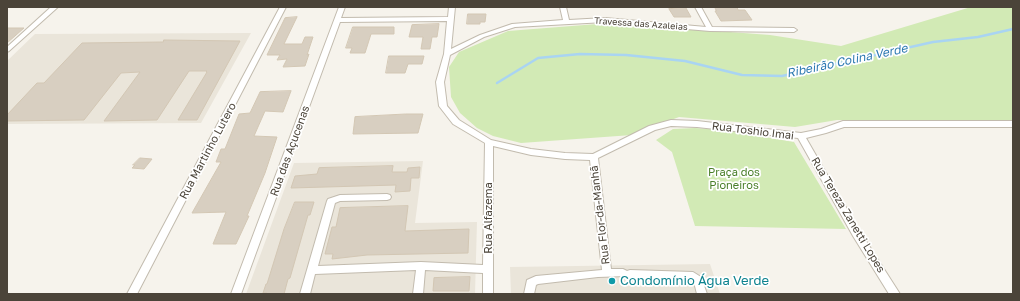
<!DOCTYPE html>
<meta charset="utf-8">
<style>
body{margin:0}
#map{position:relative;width:1020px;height:301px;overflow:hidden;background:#f6f3ec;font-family:"Golos Text",sans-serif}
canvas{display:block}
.frame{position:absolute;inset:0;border:8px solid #4b4439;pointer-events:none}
</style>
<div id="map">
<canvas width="1020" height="301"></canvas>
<div class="frame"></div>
</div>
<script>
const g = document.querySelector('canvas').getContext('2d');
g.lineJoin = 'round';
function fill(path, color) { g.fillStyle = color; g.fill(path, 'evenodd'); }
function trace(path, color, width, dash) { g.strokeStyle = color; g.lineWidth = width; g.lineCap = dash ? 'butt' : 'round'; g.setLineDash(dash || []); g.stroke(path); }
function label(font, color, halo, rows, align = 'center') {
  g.font = font + ' "Golos Text",sans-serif'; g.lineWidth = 3.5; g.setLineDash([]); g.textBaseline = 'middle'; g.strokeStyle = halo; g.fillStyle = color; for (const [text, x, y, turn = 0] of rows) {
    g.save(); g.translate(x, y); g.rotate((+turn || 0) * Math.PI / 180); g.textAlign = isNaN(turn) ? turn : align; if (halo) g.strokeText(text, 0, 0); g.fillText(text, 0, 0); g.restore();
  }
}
const residential = new Path2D(`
 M249,33H251L201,123L7,124V61L35,34Z
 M423,161L415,223L477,222L475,294H246L294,163Z
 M710,264L720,294H511L510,267Z`);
const green = new Path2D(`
 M971,7H1013V121L837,120L795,127L679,117L632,135L521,143L493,136L477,128L460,113L451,97L449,67L459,52L508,31L610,23L770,35L841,46Z
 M695,128L722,130L794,142L846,229L695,226L672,152L656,140L673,129Z`);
const stream = new Path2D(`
 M497,83L538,58L580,54L626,55L685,61L742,75L782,76L933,42L978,37L1013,29`);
const building = new Path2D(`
 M715,7H737L738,10H745L752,20L721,21L715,11H716Z
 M686,8L691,17H674L669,9Z
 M468,14H486L485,22H480V24H467Z
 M297,17L284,44H302L305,37H313L307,55L309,54L305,66L283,67L287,59L277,60L280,55H267L285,18Z
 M439,24L437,37H432L430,49H421L423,37H409L412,25Z
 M353,27H394V34H371L365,53H350L352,48H346Z
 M7,28H24L7,43Z
 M164,40L240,41L197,120H178L207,72H206L207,71H189L157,120L104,121L140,72L121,73L84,120L7,121V115L37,83H44L82,43L163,42Z
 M389,56H424L422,64H408L405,73H386Z
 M291,91L283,112L265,111L254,136L277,137L265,173L247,216H249L236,244H213L226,212L192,213L221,162H216L221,149H225L239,114L250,113L260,92Z
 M406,114H423L418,133L353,134L355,117Z
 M140,158L152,159L144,169L132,168L135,165H133Z
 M393,166L392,172H407L408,168L420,167L419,178H411L410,191L395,192L396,185L291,188L295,176L317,174L319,168Z
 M295,202H314L310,215H308L290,278L288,279L284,294H267V293H263L266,284H267L284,229Z
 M408,206L405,231L469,229L468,253L367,255L332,259L333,254H325L332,227H336L340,208Z
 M470,277L469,291H433L434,278Z`);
const minor = new Path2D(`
 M51,7H58L9,51L7,52V47Z
 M280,7H286L137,294H127Z
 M339,7H345L341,18L448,17L449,7H455L451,49L480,35L512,24L563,20L560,7H566L569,20L605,18L706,27L695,7H701L712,27L794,28L797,30L794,32L710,31L605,22L515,27L484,37L450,55L444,82L447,106L459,120L491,140L531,149L565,153L593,154L649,126L671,120L697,121L801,133L821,129L843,121H1013V127H844L826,133L806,138L859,230L900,294H889L853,236L798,138L697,127L671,126L655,130L598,158L611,269H623L627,271L630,270L693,272L701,277L707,294H697L694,282L691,280L630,278L626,276L598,277L538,284L536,285L534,294H524L527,280L536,276L602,270L590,160L565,159L531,155L493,146V294H483V273L425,270L423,294H413L416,270L315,274L310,294H300L327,201L328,199L340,195L387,194L390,195L391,197L390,199L387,200L340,201L335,203L318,266L421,262L483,265L485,143L453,124L439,106L436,82L444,54L447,21L340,22L241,294H231Z`);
const markers = [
 [612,281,4,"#0f9aa8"]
];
const farStreetnames = [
 ["Travessa das Azaleias",641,24,4]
];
const streetNames = [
 ["Rua Toshio Imai",753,131,7],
 ["Rua Martinho Lutero",208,151,-62],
 ["Rua das Açucenas",290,151,-70],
 ["Rua Flor-da-Manhã",600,215,-97],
 ["Rua Tereza Zanetti Lopes",848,215,59],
 ["Rua Alfazema",489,218,-90]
];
const parkNames = [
 ["Praça dos",734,173],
 ["Pioneiros",734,186]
];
const waterNames = [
 ["Ribeirão Colina Verde",847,61,-12]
];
const nearCulturenames = [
 ["Condomínio Água Verde",620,281]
];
fill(residential, '#eae5da');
fill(green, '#d2eab5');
trace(stream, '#a9d4f2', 2.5);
fill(building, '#d8cfc1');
trace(building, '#d3c7b4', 1);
trace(minor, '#c2bbae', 2);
fill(minor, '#fff');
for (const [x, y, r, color] of markers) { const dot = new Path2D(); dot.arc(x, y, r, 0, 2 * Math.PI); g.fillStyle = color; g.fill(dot); trace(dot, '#fff', 1.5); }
label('9px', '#4b4439', '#fff', farStreetnames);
label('11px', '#4b4439', '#fff', streetNames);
label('11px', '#4a7f2a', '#fff', parkNames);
label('italic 12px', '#2e7ab2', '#fff', waterNames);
label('13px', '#0d838f', '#fff', nearCulturenames, 'left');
</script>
